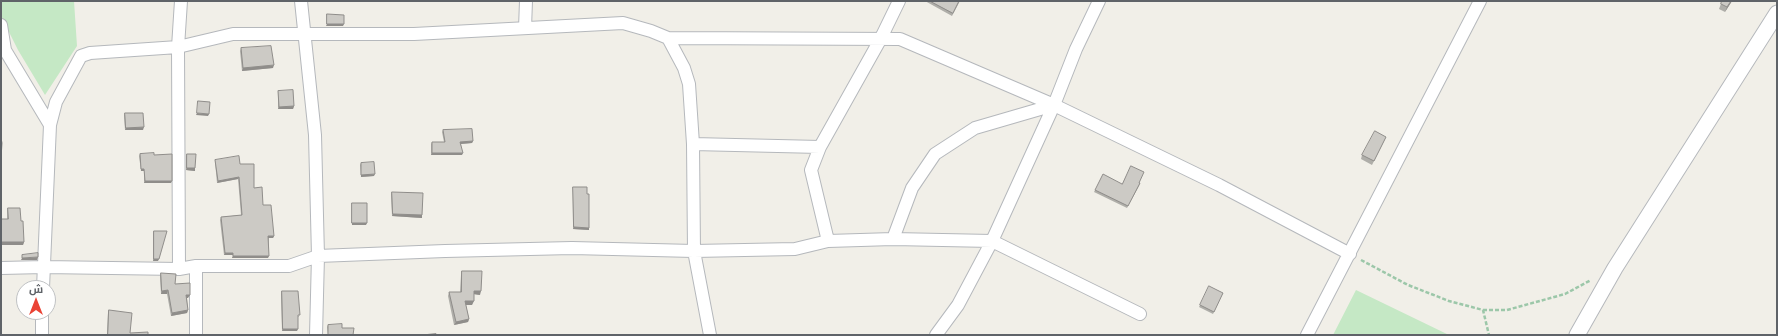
<!DOCTYPE html>
<meta charset="utf-8">
<style>
body{margin:0}
#map{position:relative;width:1778px;height:336px;overflow:hidden;background:#f1efe8;font-family:Manrope,Cairo,sans-serif}
canvas{display:block}
.frame{position:absolute;inset:0;border:2px solid #5f6368;pointer-events:none}
.north{position:absolute;left:16px;top:280px;width:40px;height:40px;box-sizing:border-box;background:#fff;border:1px solid #bfc1c3;border-radius:50%;rotate:0deg;font-size:11px;font-weight:700;line-height:16px;text-align:center;color:#5f6368}
.north::after{content:'';display:block;margin:auto;width:14px;height:18px;background:#ea4335;clip-path:polygon(50% 0,100% 100%,50% 72%,0 100%)}
</style>
<div id="map">
<canvas width="1778" height="336"></canvas>
<div class="frame"></div>
<div class="north">ش</div>
</div>
<script>
const g = document.querySelector('canvas').getContext('2d');
g.lineJoin = 'round';
function fill(path, color) { g.fillStyle = color; g.fill(path, 'evenodd'); }
function trace(path, color, width, dash) { g.strokeStyle = color; g.lineWidth = width; g.lineCap = dash ? 'butt' : 'round'; g.setLineDash(dash || []); g.stroke(path); }
const green = new Path2D(`
 M1,1H74L77,46L45,95L18,50L1,16Z
 M1356,290L1449,335H1333Z`);
const path = new Path2D(`
 M1361,260L1408,285L1449,301L1483,310L1489,335
 M1483,310H1507L1565,294L1591,280`);
const minor = new Path2D(`
 M301,1L315,135L318,256L316,335
 M1,25L5,50L50,125
 M525,28L526,1
 M668,38L684,68L689,84L693,144L694,251L710,335
 M693,144L820,147
 M893,239L912,188L935,154L975,128L1054,105
 M828,241L811,170L820,147L880,40L899,1
 M196,266V335
 M1,268L44,267L179,269L196,266H289L318,256L445,251L572,248L694,251L795,249L828,241L893,239L992,241L1140,314
 M179,269L178,47L181,1
 M43,288L50,125L56,102L81,56L90,53L178,47L233,34H414L623,23L651,31L668,38L900,39L1054,105L1219,185L1350,254
 M42,335V312
 M936,335L958,305L992,241L1054,105L1076,49L1099,1
 M1307,335L1480,1`);
const tertiary = new Path2D(`
 M1577,335L1615,268L1777,13`);
const wall = new Path2D(`
 M925,1H960L952,16Z
 M1722,1H1732L1725,12L1719,9Z
 M241,48L273,68L242,71L240,51Z
 M278,91L294,106L293,109H278Z
 M125,113L143,130H125L124,115Z
 M443,130L473,141L472,143L461,144L462,155H431V144L432,142H444L442,132Z
 M1386,137L1372,165L1361,159L1362,155Z
 M140,154L154,155L171,183H144V171H141L139,156Z
 M187,154L195,168V171L186,170V156Z
 M215,160L240,164L254,188L263,205L274,236L273,238H269L268,258H232L233,255H224L220,220L221,217L241,215L238,179L217,183L215,162Z
 M361,163L374,176L361,177L360,165Z
 M1139,183H1140L1139,186L1127,208L1094,192L1095,190L1122,184Z
 M573,187L589,228V230L573,229Z
 M392,192L422,215V218L392,216L391,194Z
 M352,203L366,225H352Z
 M8,208L21,221L24,242L23,245L7,219V210Z
 M154,231L158,261H153V233Z
 M462,271L480,295L474,294L472,305H466L469,319L468,322L454,325L448,296L449,292H460L461,275Z
 M161,273L175,284L188,298H187L188,310L187,313L171,316L167,294H161L160,276Z
 M282,291L299,317H298L297,331H282L281,294Z
 M1223,293L1213,314L1199,307L1200,305Z
 M109,310L130,333L148,335H107L108,313Z
 M328,325L342,328L353,335H328L327,327Z`);
const shadedWall = new Path2D(`
 M1731,1H1732L1725,12L1727,7Z
 M327,24H344L343,26H326Z
 M274,65L273,68L242,71L243,68Z
 M294,106L293,109H278L279,107Z
 M197,113L209,114L208,116L196,115Z
 M144,127L143,130H125L126,128Z
 M473,141L472,143L460,144V142Z
 M432,153H463L462,155H431Z
 M187,168H195V171L186,170Z
 M141,169H144V171H141Z
 M375,174L374,176L361,177V175Z
 M239,177L238,179L217,183L218,181Z
 M145,181H172L171,183H144Z
 M393,214L422,215V218L392,216Z
 M352,223H367L366,225H352Z
 M574,227L589,228V230L573,229Z
 M268,236H274L273,238H268Z
 M1,242H24L23,245H1Z
 M225,253H233V255H224Z
 M233,256H269L268,258H232Z
 M38,257L37,260H21L22,258Z
 M154,259H159L158,261H153Z
 M168,290L167,294H161L162,291Z
 M474,291H481L480,295L473,294Z
 M186,295H190L188,298H185Z
 M465,301H474L472,305H464Z
 M188,310L187,313L171,316L172,313Z
 M469,319L468,322L454,325L456,322Z
 M283,329H298L297,331H282Z`);
const building = new Path2D(`
 M930,1H959L953,13Z
 M1722,1H1731L1727,7L1721,4Z
 M327,14L344,15V24H327Z
 M271,46L274,65L243,68L241,48Z
 M293,90L294,106L279,107L278,91Z
 M198,101L210,102L209,114L197,113Z
 M125,113H143L144,127L126,128Z
 M472,129L473,141L460,142L463,153H432V142H445L443,130Z
 M1375,131L1386,137L1374,161L1362,155Z
 M1,138L2,143L1,158Z
 M154,153V155L172,154V181H145L144,169H141L140,154Z
 M187,154H196L195,168H187Z
 M239,156L240,164H254V188L262,187L263,205H271L274,236H268L269,256H233V253H225L221,217L242,215L239,177L218,181L215,160Z
 M374,162L375,174L361,175V163Z
 M1131,166L1144,172L1139,183H1140L1128,206L1095,190L1103,174L1122,184Z
 M573,187H587V194H589V228L574,227Z
 M392,192L423,193L422,215L393,214Z
 M352,203H367V223H352Z
 M8,208H20L21,221H23L24,242H1V219H8Z
 M154,231H167L159,259H154Z
 M38,253V257L22,258V255Z
 M462,271H482L481,291H474V301H465L469,319L456,322L449,292H461Z
 M161,273L176,274L175,284L190,283V295H186L188,310L172,313L168,290L162,291Z
 M1209,286L1223,293L1214,312L1200,305Z
 M282,291H298L300,315H298V329H283Z
 M109,310L132,313L130,333L148,332V335H108Z
 M342,324V328H354L353,335H328V325Z
 M436,334V335H423Z`);
fill(green, '#c5e8c5');
trace(minor, '#b5b8bc', 14);
trace(tertiary, '#b5b8bc', 17);
trace(path, '#9cc7a9', 2.5, [4, 2]);
trace(minor, '#fff', 12);
trace(tertiary, '#fff', 15);
fill(wall, '#afaea9');
fill(shadedWall, '#8f8d8a');
fill(building, '#cccac5');
trace(building, '#8f8d8a', 1);
</script>
